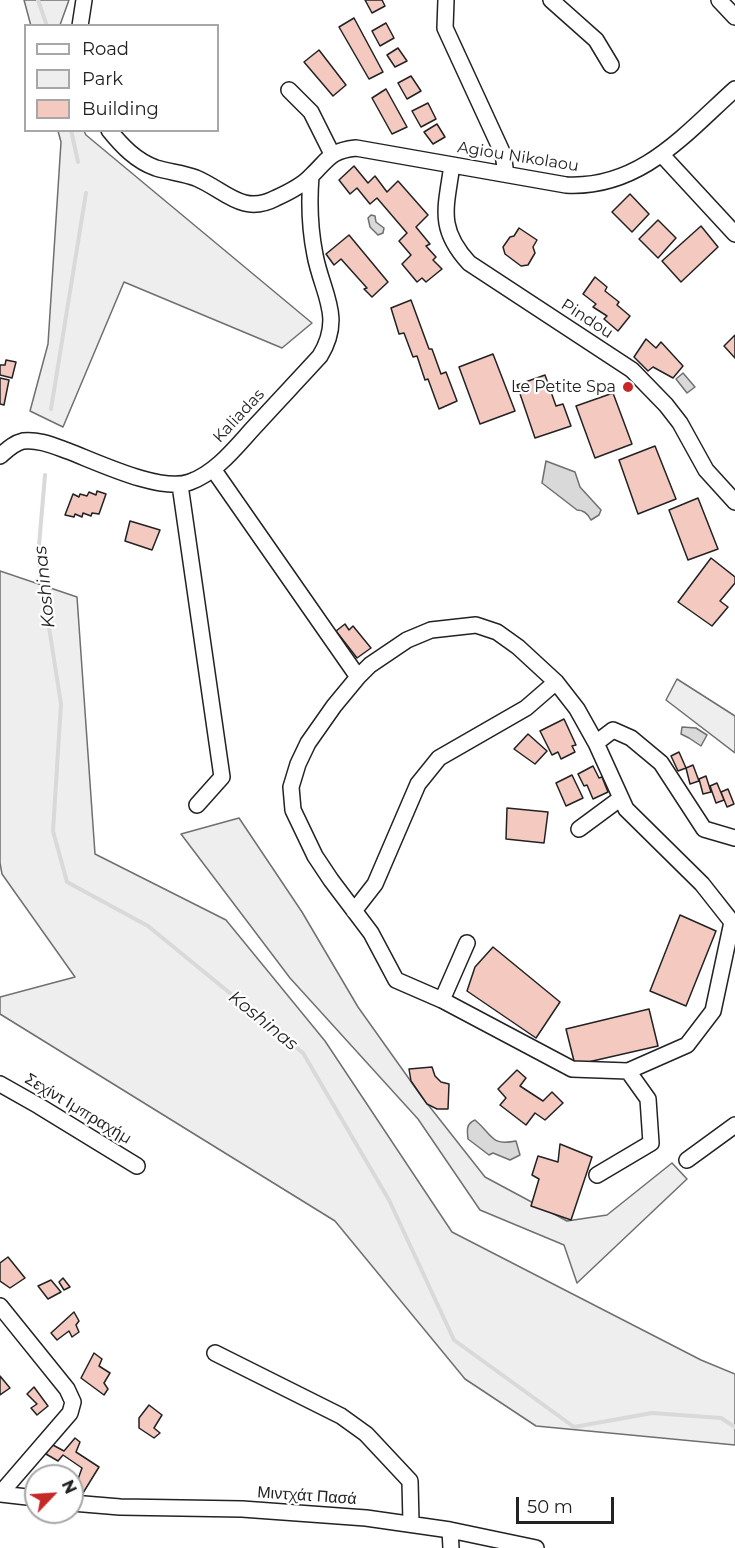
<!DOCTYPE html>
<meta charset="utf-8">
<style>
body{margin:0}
#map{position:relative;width:735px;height:1548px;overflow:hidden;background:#fff;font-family:Montserrat,sans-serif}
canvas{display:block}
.legend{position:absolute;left:24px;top:24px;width:195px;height:108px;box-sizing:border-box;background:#fff;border:2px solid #a7a7a7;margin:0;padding:8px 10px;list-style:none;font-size:18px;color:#222}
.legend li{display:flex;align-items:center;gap:12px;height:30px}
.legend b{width:30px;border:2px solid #a7a7a7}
.north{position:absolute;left:24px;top:1464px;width:60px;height:60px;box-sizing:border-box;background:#fff;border:2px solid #a7a7a7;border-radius:50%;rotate:65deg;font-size:16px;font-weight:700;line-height:24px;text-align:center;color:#222}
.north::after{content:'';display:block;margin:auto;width:21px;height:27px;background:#c62828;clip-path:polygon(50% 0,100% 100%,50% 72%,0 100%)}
.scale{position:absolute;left:516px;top:1497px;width:98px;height:27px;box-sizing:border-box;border:3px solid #222;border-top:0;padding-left:8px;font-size:18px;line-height:21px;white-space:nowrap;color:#222;-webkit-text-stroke:4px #fff;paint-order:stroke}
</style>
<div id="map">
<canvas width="735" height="1548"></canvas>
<ul class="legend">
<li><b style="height:8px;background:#fff"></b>Road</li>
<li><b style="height:16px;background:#eee"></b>Park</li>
<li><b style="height:16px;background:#f3c9c0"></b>Building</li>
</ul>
<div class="north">N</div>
<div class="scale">50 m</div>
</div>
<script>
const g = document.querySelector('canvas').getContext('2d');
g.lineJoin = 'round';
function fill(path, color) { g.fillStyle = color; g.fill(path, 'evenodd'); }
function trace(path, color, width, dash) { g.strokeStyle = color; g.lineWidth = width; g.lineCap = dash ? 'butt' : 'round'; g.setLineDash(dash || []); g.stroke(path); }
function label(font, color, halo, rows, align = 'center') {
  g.font = font + ' Montserrat,sans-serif'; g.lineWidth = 4.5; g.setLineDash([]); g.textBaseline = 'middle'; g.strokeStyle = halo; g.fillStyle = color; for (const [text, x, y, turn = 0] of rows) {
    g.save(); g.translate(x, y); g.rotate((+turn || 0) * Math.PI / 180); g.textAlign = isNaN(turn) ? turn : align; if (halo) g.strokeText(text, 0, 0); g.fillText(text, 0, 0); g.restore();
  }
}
const green = new Path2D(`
 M24,0H69L60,25L31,26Z
 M58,131H84L86,135L312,323L282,348L124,282L63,427L30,411L48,344L61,142Z
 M0,571L77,597L95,854L226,920L325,1041L452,1232L701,1360L735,1374V1445L536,1426L465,1379L335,1221L0,1014V997L75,977L2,874L0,863Z
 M677,679L735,716V753L666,700Z
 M239,818L302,912L358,1007L422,1097L485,1177L567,1221L607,1215L672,1163L687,1179L577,1283L564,1245L480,1210L418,1119L290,978L181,834Z`);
const water = new Path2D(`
 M371,215L375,216L376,222L384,228L383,233L378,235L370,227L368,218Z
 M683,373L695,387L687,393L676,379Z
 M546,461L575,472L580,487L601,510L599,515L591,520C588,514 584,510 577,510L542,483Z
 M682,727L696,728L707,735L701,746L689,738L681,734Z
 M475,1120C493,1135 490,1146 516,1141L520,1155L510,1160L493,1153L489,1155L468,1139C467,1130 466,1124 475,1120Z`);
const stream = new Path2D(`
 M38,0L47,26
 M71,130L78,162
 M51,409L86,193
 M45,475L38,557L61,704L53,831L67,882L148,926L303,1053L389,1200L454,1340L574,1427L652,1413L721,1418L735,1427`);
const building = new Path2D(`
 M365,0H382L385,6L372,13Z
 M354,18L383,72L369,79L339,27Z
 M386,23L394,38L380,46L372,31Z
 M398,48L407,61L395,67L387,55Z
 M319,50L346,85L333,96L304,62Z
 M411,76L421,91L407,99L398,83Z
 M386,89L407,127L392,134L372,98Z
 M428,103L436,119L421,127L412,111Z
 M437,124L445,137L433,144L424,132Z
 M354,166L368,183L375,176L387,192L398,181L428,215L416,227L430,244L426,246L436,257L433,260L442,269L426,282L422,278L417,282L402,264L411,255L399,241L407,233L377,198L370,204L357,188L350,194L339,180Z
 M630,194L649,214L632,232L612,212Z
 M658,220L676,238L658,258L639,239Z
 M701,226L718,247L681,282L662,261Z
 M519,228L537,240L533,247L535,253L528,265L521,266L505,254L503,247L510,237L514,236Z
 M349,235L388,282L372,297L364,289L367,288L341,259L334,265L326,254Z
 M595,277L607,287L605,291L619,302L617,305L630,316L618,331L604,319L607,316L593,307L596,304L583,294Z
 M411,300L429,349H432L441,374L446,372L457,401L439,409L428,379L425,380L417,356L413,357L404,333L399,334L391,308Z
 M735,335V358L724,346Z
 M646,339L656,348L661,342L683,366L673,378L653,367L648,371L634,357Z
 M493,354L515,411L480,424L459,367Z
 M6,360L16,362L12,378L0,375V365H5Z
 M545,375L556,406L563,404L571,426L535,438L517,385Z
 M0,378L9,380L4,405L0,404Z
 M613,393L632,444L595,458L576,406Z
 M655,446L676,499L638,514L619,460Z
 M97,491L106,494L99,514L92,513L91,516L83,513L82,517L75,514L74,517L65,515L73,494L79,497L80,494L87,496L89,492L96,495Z
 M698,498L718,549L688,560L669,510Z
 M130,521L160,530L152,550L125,541Z
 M711,558L735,577V583L720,601L728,607L712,626L678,602Z
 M345,624L349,630L353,626L371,648L357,658L336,631Z
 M564,719L576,745L572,746L575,752L561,759L558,752L552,755L540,731Z
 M528,734L547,751L535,764L514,749Z
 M679,752L686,768L678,771L671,756Z
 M693,765L699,781L690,784L686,768Z
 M593,766L599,778L602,777L608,792L593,799L587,785L584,786L578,774Z
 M572,775L583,798L566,806L556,783Z
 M706,776L711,792L703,794L699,779Z
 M717,783L724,800L716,803L710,786Z
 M728,789L734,804L727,807L721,792Z
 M507,808L548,812L544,843L506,839Z
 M680,915L716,931L686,1006L650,991Z
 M493,947L560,1002L536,1038L467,991L475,967Z
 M649,1009L658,1046L575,1065L566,1029Z
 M432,1067L435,1076L441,1082L449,1084L448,1109H437L427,1104L411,1081L409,1069Z
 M517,1070L526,1078L520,1086L543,1101L552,1092L563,1103L545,1120L535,1113L526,1125L500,1105L506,1098L498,1089Z
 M560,1144L592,1157L571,1220L531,1206L539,1179L532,1175L538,1156L558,1162Z
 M8,1257L25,1278L10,1288L0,1281V1263Z
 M63,1278L70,1287L64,1290L59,1282Z
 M51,1280L61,1292L48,1299L38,1286Z
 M74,1312L79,1321L76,1325L79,1332L72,1337L69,1331L57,1340L51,1333Z
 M94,1353L102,1359L99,1366L110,1373L104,1383L108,1389L104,1395L81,1378Z
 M0,1376L10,1388L0,1395Z
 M34,1387L48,1406L37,1415L31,1408L37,1404L27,1394Z
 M149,1405L162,1415L154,1428L160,1433L154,1438L139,1428V1418Z
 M75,1438L80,1442L76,1452L99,1467L83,1493L77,1482L82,1468L63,1455L58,1461L46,1454L51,1444L64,1451Z`);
const minor = new Path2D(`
 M446,0L445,28L503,154L506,174
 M551,0L596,40L611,65
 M719,0L735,17
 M80,26L84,0
 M289,90L311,112L332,154
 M109,130C122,146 136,161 156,168C169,172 183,173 196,178C225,190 242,216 276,198C287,193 303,185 311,176C329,159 329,151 356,148L566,185C640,189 685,134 735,89
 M662,155L735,234
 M452,165C446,208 437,228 469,263L632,370L666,405L680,423L706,470L735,502
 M0,456C7,450 14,443 23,441C38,439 54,446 68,451C97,462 161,493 190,482C218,472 238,444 258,423C279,400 300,378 320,356C344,317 322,293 315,255C310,230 309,201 311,176
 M213,469L358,677
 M180,485L222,777L197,805
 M476,625L497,632L518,647L556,682L577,709L596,743L626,809L702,884L732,922L713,1011L687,1045L628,1071L572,1069L442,1000L396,980L371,933L331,880L315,856L293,810L291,787L298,764L308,743L334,706L358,677L370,665L407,640L431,630Z
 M596,743L613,730L631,738L661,763L704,829L735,838
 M579,829L621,798
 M354,911L375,884L418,784L439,758L526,708L556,682
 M442,1000L467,943
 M0,1084L39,1106L137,1166
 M687,1160L735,1125
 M597,1175L651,1143L648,1099L628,1071
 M0,1306L67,1389L73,1402L70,1413L0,1494
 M215,1353L341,1416L366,1434L410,1481L411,1523
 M0,1494L36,1498
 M72,1503L120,1507L242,1509L366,1518L450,1530L536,1548
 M450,1530L451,1548`);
const markers = [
 [628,387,6,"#c62828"]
];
const streetNames = [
 ["Agiou Nikolaou",518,157,9],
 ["Pindou",587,319,33],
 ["Kaliadas",239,416,-47],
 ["Σεχίντ Ιμπραχήμ",78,1109,31],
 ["Μιντχάτ Πασά",307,1496,4]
];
const poiNames = [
 ["Le Petite Spa",616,387]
];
const waterNames = [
 ["Koshinas",45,587,-96],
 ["Koshinas",263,1021,39]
];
fill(green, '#eee');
trace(green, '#6f6f6f', 1.5);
fill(water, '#d9d9d9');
trace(water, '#6f6f6f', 1.5);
trace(stream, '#d9d9d9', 4);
fill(building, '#f3c9c0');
trace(building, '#222', 1.5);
trace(minor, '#222', 18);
trace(minor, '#fff', 15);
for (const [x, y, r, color] of markers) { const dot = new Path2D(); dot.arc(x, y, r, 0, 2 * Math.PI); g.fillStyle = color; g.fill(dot); trace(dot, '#fff', 2); }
label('16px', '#222', '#fff', streetNames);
label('16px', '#222', '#fff', poiNames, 'right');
label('italic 18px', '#222', '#fff', waterNames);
</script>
